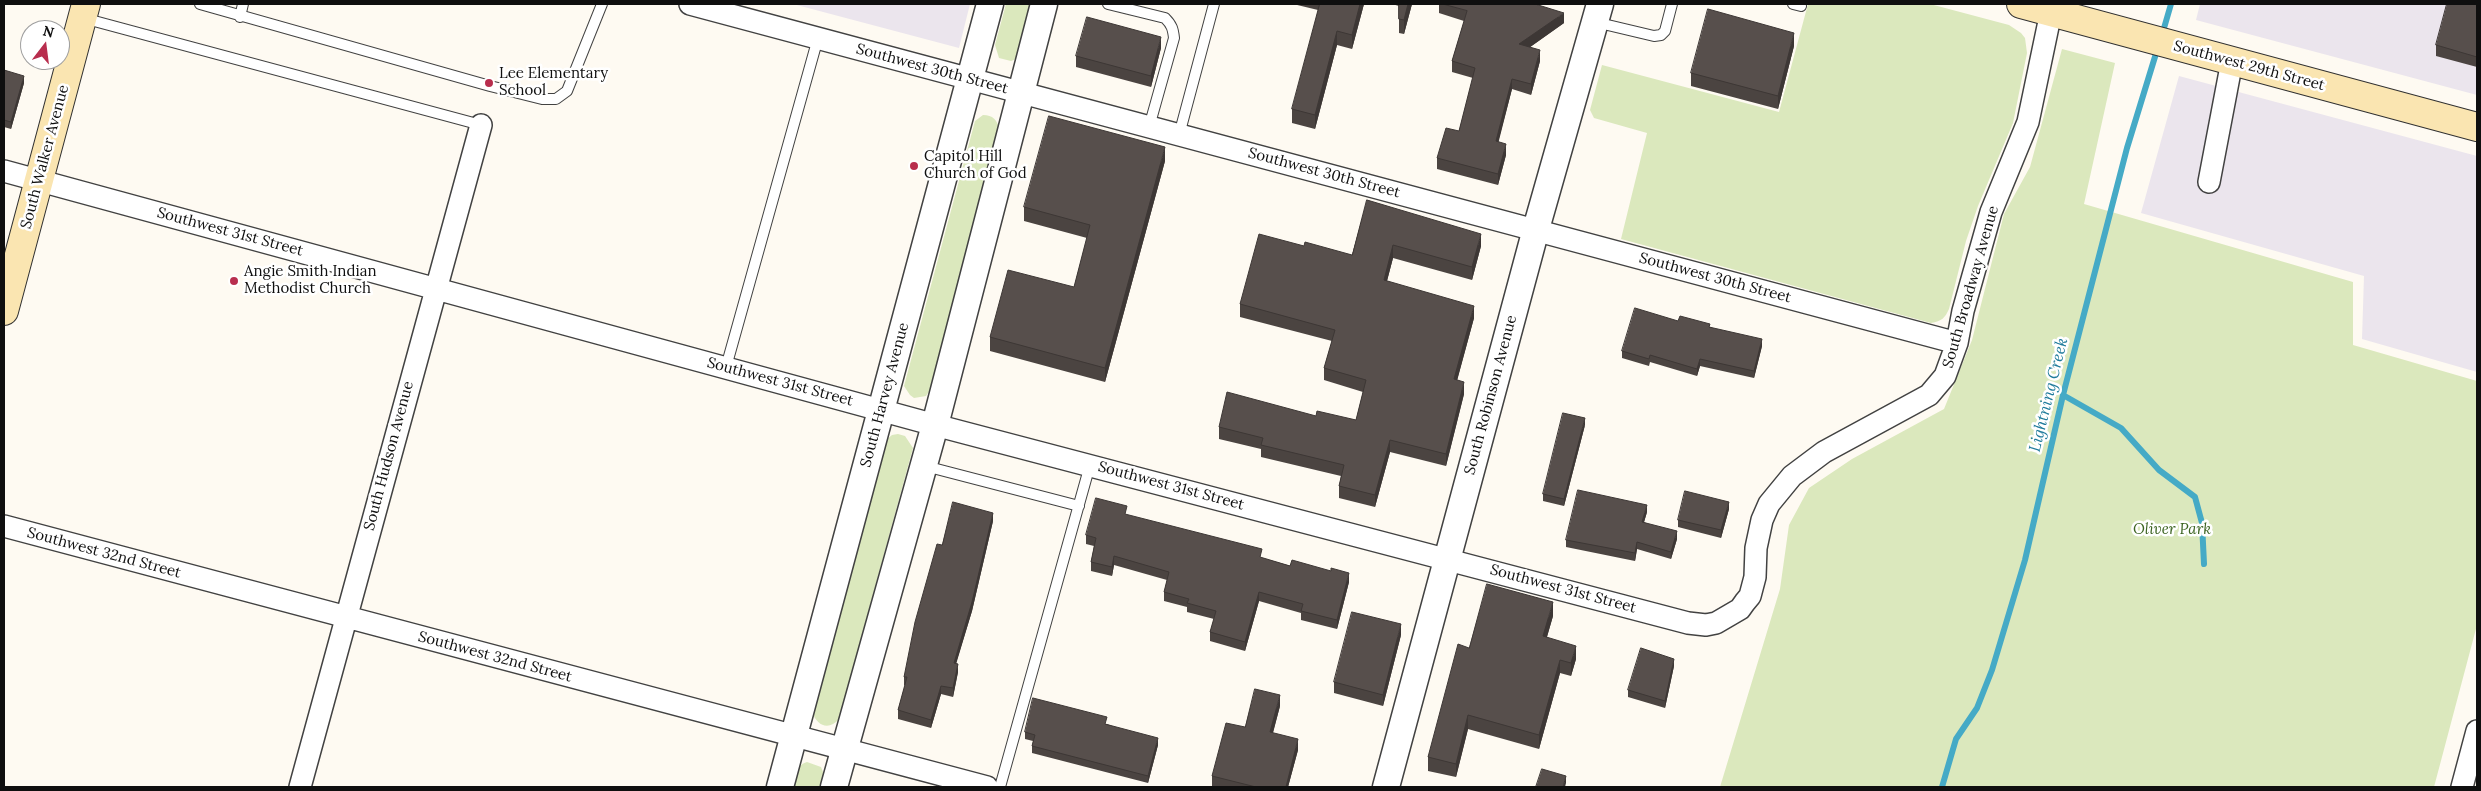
<!DOCTYPE html>
<style>
body{margin:0}
#map{position:relative;width:2481px;height:791px;overflow:hidden;background:#fefaf2;font-family:Lora,serif}
canvas{display:block}
.frame{position:absolute;inset:0;border:5px solid #0f0f0f;pointer-events:none}
.north{position:absolute;left:20px;top:20px;width:50px;height:50px;box-sizing:border-box;background:#fff;border:1px solid #9f9f9f;border-radius:50%;rotate:15deg;font-size:14px;font-weight:700;line-height:20px;text-align:center;color:#0f0f0f}
.north::after{content:'';display:block;margin:auto;width:18px;height:22px;background:#b82e4e;clip-path:polygon(50% 0,100% 100%,50% 72%,0 100%)}
</style>
<div id="map">
<canvas width="2481" height="791"></canvas>
<div class="frame"></div>
<div class="north">N</div>
</div>
<script>
const g = document.querySelector('canvas').getContext('2d');
g.lineJoin = 'round';
function fill(path, color) { g.fillStyle = color; g.fill(path, 'evenodd'); }
function trace(path, color, width, dash) { g.strokeStyle = color; g.lineWidth = width; g.lineCap = dash ? 'butt' : 'round'; g.setLineDash(dash || []); g.stroke(path); }
function label(font, color, halo, rows, align = 'center') {
  g.font = font + ' Lora,serif'; g.lineWidth = 5; g.setLineDash([]); g.textBaseline = 'middle'; g.strokeStyle = halo; g.fillStyle = color; for (const [text, x, y, turn = 0] of rows) {
    g.save(); g.translate(x, y); g.rotate((+turn || 0) * Math.PI / 180); g.textAlign = isNaN(turn) ? turn : align; if (halo) g.strokeText(text, 0, 0); g.fillText(text, 0, 0); g.restore();
  }
}
const industrial = new Path2D(`
 M793,4H970L959,48Z
 M2200,4H2477V95L2196,20Z
 M2179,76L2477,156V372L2362,339L2364,276L2141,213Z`);
const green = new Path2D(`
 M1006,4H1034L1016,59L1011,61L999,58L995,45Z
 M1808,4H1930L2009,25L2021,33L2025,38L2027,53L2013,123L1978,206L1966,241L1949,309C1945,318 1942,321 1931,323L1621,239L1647,133L1594,118L1590,110L1602,65L1779,112Z
 M2062,49L2115,63L2084,204L2353,282V345L2477,381V625L2434,787H1720L1780,589L1789,525L1809,488L1852,459L1944,409L1972,340L2004,214L2030,167Z
 M983,115C993,115 997,120 1000,130L930,390L926,396L914,398L910,395L904,386L975,121Z
 M898,434L905,436L913,448L839,719C829,731 817,726 812,712L886,440L892,435Z
 M807,762L821,767L825,777L822,787H792C795,777 796,765 807,762Z`);
const stream = new Path2D(`
 M2162,35L2171,4
 M2063,395L2121,428L2159,470L2195,497L2202,523L2204,564
 M1942,787L1956,739L1977,708L1992,670L2025,560L2063,395L2127,148L2158,47`);
const service = new Path2D(`
 M200,4L490,86L542,99H556L567,91L602,4
 M1108,4L1165,18C1172,25 1173,29 1174,38L1149,127
 M1793,4L1801,6
 M240,17L243,4
 M83,18L481,125
 M1595,22L1654,36L1661,35L1665,31L1672,4
 M1179,135L1214,4
 M726,367L818,38
 M925,466L1079,506
 M1000,787L1090,465`);
const minor = new Path2D(`
 M690,4L1957,343
 M4,171L935,425L1688,623L1706,625L1716,623L1740,609L1745,602L1750,596L1755,577L1756,548L1762,520L1769,504L1792,476L1824,452L1929,395L1945,376L1957,343L1963,311L1991,212L2028,122L2051,12
 M2209,182L2232,61
 M4,526L987,787
 M300,787L481,125
 M2462,787L2477,731`);
const tertiary = new Path2D(`
 M780,787L990,4
 M834,787L935,425L1044,4
 M1386,787L1536,229L1600,4`);
const secondary = new Path2D(`
 M2021,4L2477,127
 M4,311L86,4`);
const wall = new Path2D(`
 M1293,4H1364L1352,49L1337,45L1315,129L1292,123V109L1318,10Z
 M1392,4H1412L1404,34L1399,33V6Z
 M1439,4H1535L1564,23L1530,47L1540,61L1531,95L1512,89L1498,142L1506,155L1498,185L1437,169V158L1459,131L1473,78L1452,72V61L1464,21L1439,13Z
 M2477,4V67L2436,56V45Z
 M1794,46L1778,109L1691,86V73Z
 M1161,48L1151,87L1076,67V56Z
 M4,70L24,83L11,129L4,127Z
 M1165,161L1105,382L990,351V337L1074,287L1087,238L1024,221V207Z
 M1367,200L1481,246L1472,280L1393,258L1387,281L1474,318L1457,380L1464,394L1446,466L1390,452L1375,507L1339,498V486L1341,476L1261,457V449L1219,439V427L1316,416L1356,420L1363,392L1324,380V368L1332,341L1240,317V304L1304,246L1352,255Z
 M1678,321L1710,327L1762,346L1754,378L1700,366L1697,376L1650,362L1649,366L1622,358V351Z
 M1585,425L1564,506L1543,501V494Z
 M1729,509L1721,538L1678,527V520Z
 M1647,512L1644,522L1677,539L1671,559L1637,549L1635,561L1566,547V540Z
 M993,521L972,611L956,663L958,672L953,697L941,694L931,728L898,719V710L905,685H904V677L942,545Z
 M1086,535L1262,558L1349,582L1337,629L1301,620V613L1259,601L1245,651L1210,641V632L1214,619L1187,612V607L1164,601V592L1167,580L1114,565L1112,576L1091,571V562L1094,546L1086,544Z
 M1553,616L1547,637L1576,659L1571,676L1560,673L1539,749L1468,729L1456,777L1428,771V757L1469,648Z
 M1401,635L1383,706L1334,693V682Z
 M1674,666L1665,708L1628,697V690Z
 M1280,706L1273,733L1298,750L1288,787H1212V776L1245,727Z
 M1107,724L1158,745L1148,783L1032,753V746L1033,741L1025,739V732Z`);
const shadedWall = new Path2D(`
 M1360,4H1364L1352,49V35Z
 M1408,4H1412L1404,34V20Z
 M1564,13V23L1519,55V44Z
 M1337,31V45L1315,129V115Z
 M1794,33V46L1778,109V96Z
 M1161,37V48L1151,87V76Z
 M1540,50V61L1531,95V84Z
 M24,76V83L11,129V122Z
 M1512,79V89L1496,152V141Z
 M1506,144V155L1498,185V174Z
 M1165,147V161L1105,382V368Z
 M1481,234V246L1472,280V267Z
 M1393,245V258L1384,292V280Z
 M1474,306V318L1454,392V379Z
 M1762,339V346L1754,378V371Z
 M1700,359V366L1697,376V369Z
 M1464,382V394L1446,466V454Z
 M1585,418V425L1564,506V499Z
 M1390,440V452L1375,507V495Z
 M1729,502V509L1721,538V530Z
 M1647,505V512L1642,529V522Z
 M993,513V521L972,611L954,671V663Z
 M1677,531V539L1671,559V552Z
 M1637,542V549L1635,561V553Z
 M1114,556V565L1112,576V567Z
 M1349,573V582L1337,629V620Z
 M1259,592V601L1245,651V642Z
 M1553,602V616L1543,650V636Z
 M1401,624V635L1383,706V695Z
 M1576,646V659L1571,676V663Z
 M1674,659V666L1665,708V701Z
 M1560,660V673L1539,749V735Z
 M958,664V672L953,697V688Z
 M941,686V694L931,728V720Z
 M1280,695V706L1270,743V732Z
 M1468,715V729L1456,777V764Z
 M1158,738V745L1148,783V776Z
 M1298,739V750L1288,787H1286Z
 M1566,776V783L1565,787H1563Z`);
const building = new Path2D(`
 M1320,4H1360L1352,35L1337,31L1315,115L1292,109Z
 M1399,4H1408L1404,20L1399,19Z
 M1443,4H1535L1564,13L1519,44L1540,50L1531,84L1512,79L1496,141L1506,144L1498,174L1437,158L1446,128L1459,131L1475,68L1452,61L1467,11Z
 M2447,4H2477V57L2436,45Z
 M1708,9L1794,33L1778,96L1691,73Z
 M1087,17L1161,37L1151,76L1076,56Z
 M4,70L24,76L11,122L4,120Z
 M1049,116L1165,147L1105,368L990,337L1008,270L1074,287L1090,225L1024,207Z
 M1367,200L1481,234L1472,267L1393,245L1384,280L1474,306L1454,379L1464,382L1446,454L1390,440L1375,495L1339,486L1344,465L1261,445L1263,438L1219,427L1227,392L1316,416L1317,411L1356,420L1366,380L1324,368L1335,330L1240,304L1259,234L1304,246L1305,242L1352,255Z
 M1635,308L1678,321L1680,316L1710,324L1709,327L1762,339L1754,371L1700,359L1697,369L1650,355L1649,359L1622,351Z
 M1563,413L1585,418L1564,499L1543,494Z
 M1578,490L1647,505L1642,522L1677,531L1671,552L1637,542L1635,553L1566,540Z
 M1685,491L1729,502L1721,530L1678,520Z
 M1096,498L1127,506L1125,514L1262,549L1260,557L1290,566L1292,560L1331,571V568L1349,573L1337,620L1301,611L1303,604L1259,592L1245,642L1210,632L1216,611L1187,603L1189,599L1164,592L1169,572L1114,556L1112,567L1091,562L1096,538L1086,535Z
 M953,502L993,513L972,602L954,663L958,664L953,688L941,686L931,720L898,710L907,677H904L915,622L937,544L942,545Z
 M1487,584L1553,602L1543,636L1576,646L1571,663L1560,660L1539,735L1468,715L1456,764L1428,757L1458,644L1469,648Z
 M1352,612L1401,624L1383,695L1334,682Z
 M1641,648L1674,659L1665,701L1628,690Z
 M1255,689L1280,695L1270,732L1298,739L1286,787H1256L1212,776L1226,723L1245,727Z
 M1033,698L1107,717L1105,724L1158,738L1148,776L1032,746L1035,735L1025,732Z
 M1542,769L1566,776L1563,787H1536Z`);
const markers = [
 [489,83,5,"#b82e4e"],
 [914,166,5,"#b82e4e"],
 [234,281,5,"#b82e4e"]
];
const streetNames = [
 ["Southwest 29th Street",2249,66,15],
 ["Southwest 30th Street",932,69,15],
 ["South Walker Avenue",45,157,-75],
 ["Southwest 30th Street",1324,173,15],
 ["Southwest 31st Street",230,232,15],
 ["Southwest 30th Street",1715,278,15],
 ["South Broadway Avenue",1971,287,-74],
 ["Southwest 31st Street",780,382,15],
 ["South Harvey Avenue",885,395,-75],
 ["South Robinson Avenue",1491,395,-75],
 ["South Hudson Avenue",389,456,-75],
 ["Southwest 31st Street",1171,486,15],
 ["Southwest 32nd Street",104,553,15],
 ["Southwest 31st Street",1563,589,15],
 ["Southwest 32nd Street",495,657,15]
];
const poiNames = [
 ["Lee Elementary",499,74],
 ["School",499,91],
 ["Capitol Hill",924,157],
 ["Church of God",924,174],
 ["Angie Smith Indian",244,272],
 ["Methodist Church",244,289]
];
const parkNames = [
 ["Oliver Park",2172,530]
];
const waterNames = [
 ["Lightning Creek",2049,395,-76]
];
fill(industrial, '#ebe5ed');
fill(green, '#dbe8bd');
trace(stream, '#45aac6', 6);
trace(service, '#424242', 12);
trace(minor, '#424242', 24);
trace(tertiary, '#424242', 29);
trace(secondary, '#313131', 30);
trace(service, '#fff', 10);
trace(minor, '#fff', 21);
trace(tertiary, '#fff', 26);
trace(secondary, '#fae5b1', 28);
fill(wall, '#4b4441');
fill(shadedWall, '#3d3735');
fill(building, '#574f4c');
trace(building, '#3d3735', 1);
for (const [x, y, r, color] of markers) { const dot = new Path2D(); dot.arc(x, y, r, 0, 2 * Math.PI); g.fillStyle = color; g.fill(dot); trace(dot, '#fff', 2); }
label('15px', '#0f0f0f', '#fff', streetNames);
label('15px', '#0f0f0f', '#fff', poiNames, 'left');
label('italic 15px', '#3c6422', '#fff', parkNames);
label('italic 16px', '#1f7b9b', '#fff', waterNames);
</script>
